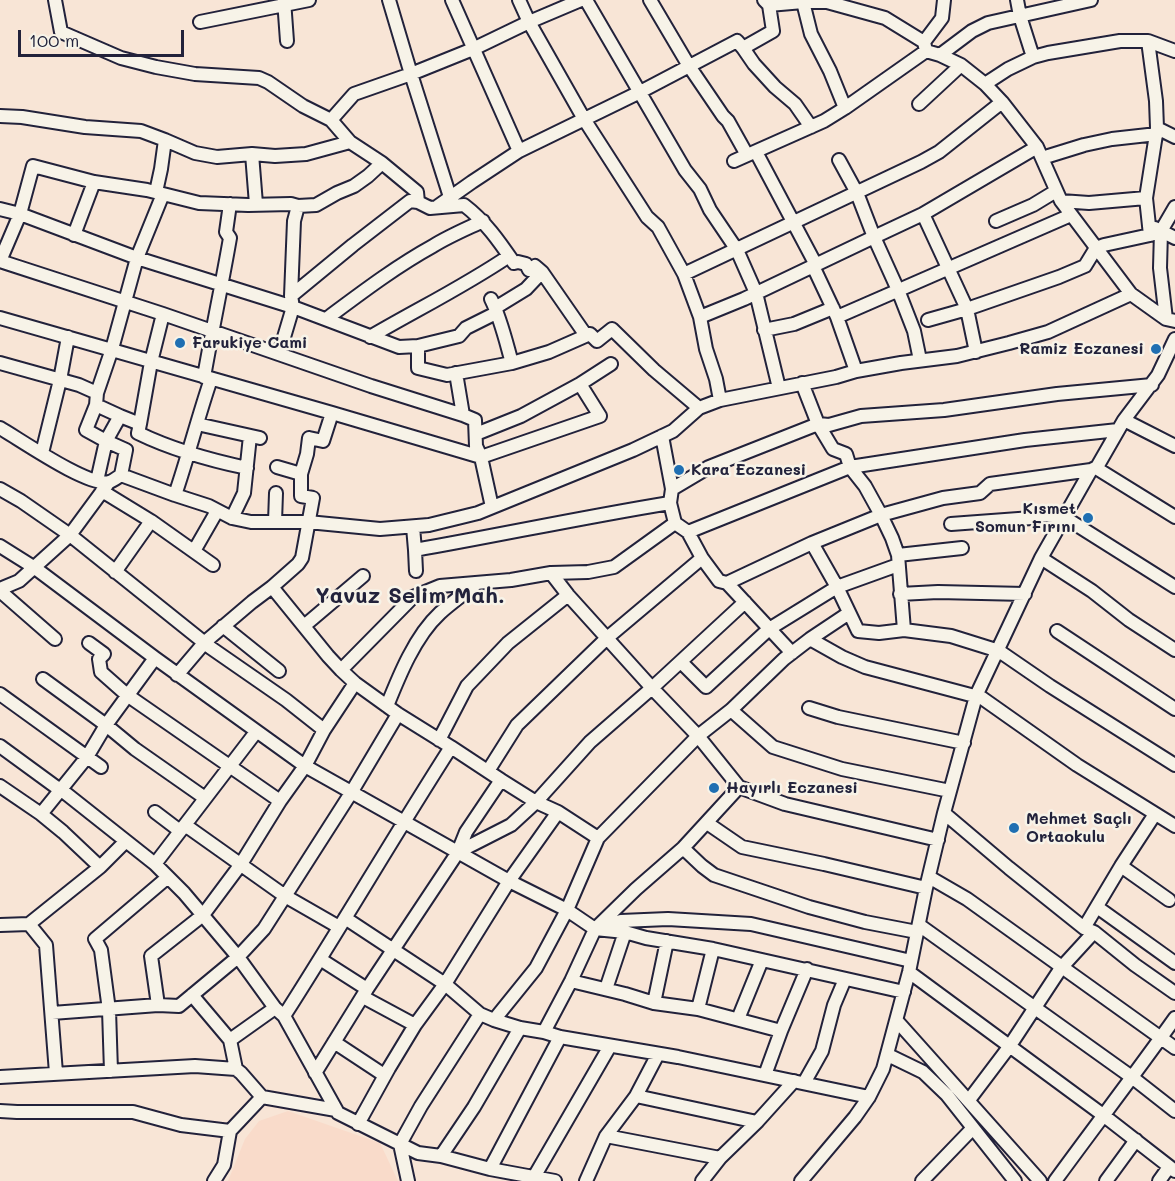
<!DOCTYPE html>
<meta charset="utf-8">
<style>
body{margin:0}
#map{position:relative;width:1175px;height:1181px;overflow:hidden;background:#f8e5d6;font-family:Mali,sans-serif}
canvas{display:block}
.scale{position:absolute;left:18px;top:30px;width:166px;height:27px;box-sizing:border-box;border:3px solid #22223b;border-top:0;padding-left:8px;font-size:18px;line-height:21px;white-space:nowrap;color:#22223b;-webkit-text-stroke:4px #f7f3e8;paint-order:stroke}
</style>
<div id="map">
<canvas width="1175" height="1181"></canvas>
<div class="scale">100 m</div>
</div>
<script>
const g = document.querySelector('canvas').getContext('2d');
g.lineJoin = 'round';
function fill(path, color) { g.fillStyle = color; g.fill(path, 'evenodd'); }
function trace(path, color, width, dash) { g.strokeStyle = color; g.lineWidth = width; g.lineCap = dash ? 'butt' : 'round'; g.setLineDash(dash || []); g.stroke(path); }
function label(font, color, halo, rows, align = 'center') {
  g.font = font + ' Mali,sans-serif'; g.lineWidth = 5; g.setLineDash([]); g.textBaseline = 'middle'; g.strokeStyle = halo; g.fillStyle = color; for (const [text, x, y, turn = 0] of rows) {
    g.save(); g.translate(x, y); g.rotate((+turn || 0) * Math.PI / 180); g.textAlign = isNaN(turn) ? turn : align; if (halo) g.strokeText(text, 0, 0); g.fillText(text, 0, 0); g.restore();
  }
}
const built = new Path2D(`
 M288,1111L380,1143L398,1181H228L245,1139L259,1121Z`);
const minor = new Path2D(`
 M55,0L61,32L121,58L156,67L195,74L259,78L268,82L303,106L331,120L350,142L382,163L417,192L418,202L430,208L464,205C485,221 499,241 514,263L518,262L526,264L529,270L535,266L542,272L585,334H590L597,341L612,329L654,370L699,408
 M284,0L287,41
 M389,0L411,74L450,197
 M452,0L519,151
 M519,0L529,22L584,119L647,217L658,227L684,274L700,317L706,349L716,379L720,400
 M586,0L685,170L700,189L710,210L737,250L756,293L779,388
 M650,0L689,66L723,116L728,121L747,155
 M764,0L769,5L803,2H827L885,18L924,42L926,51L940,55L961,65L985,84L1002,102L1037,147L1061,201L1131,294
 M1017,0L1020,16L1033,57
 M803,2L811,34L830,71L845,108
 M200,22L309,0
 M1148,41L1156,101L1157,128L1146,198L1150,235
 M924,42L942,18L944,0
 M743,48L754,64L775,87L795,104L811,127
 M940,55L972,31L988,23L1091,0
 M985,84L1008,69L1033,57L1048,53L1120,41H1148L1175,51
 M919,104L961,65
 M0,116L22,117L85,127L141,131L165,140L195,153L217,157L252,154L275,156L306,154L350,142
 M331,120L354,94L411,74L473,49L529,22L581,0
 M1157,128L1175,137
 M756,152L816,265
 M252,154L256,204
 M1042,158L1084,145L1112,139L1157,134
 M839,160L857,193L874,237L898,290L914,331L920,360
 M734,161L824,121L845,108L926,51
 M382,163L368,176L354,186L337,193L316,205L298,206L291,204L248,205L199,203L147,190L94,182L33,166L20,214L0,261L163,314L371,386L463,415L475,420L476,446L481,457L492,507
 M156,192L161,169L165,140
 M1061,201L1089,203L1146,198
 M438,206L472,182L519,151L640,92L737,41L743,48L773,31L769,5
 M0,209L20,214L137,258L293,307L399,347L418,346V368L447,375L512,363L549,352L590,334
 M923,214L967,309L976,352
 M996,221L1033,205L1056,191
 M1155,228L1175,238
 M74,235L94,182
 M813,266L837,317L856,371
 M684,274L921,162L939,152L1002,102
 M291,296L294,221L298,206
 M491,299C501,319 506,342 512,363
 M495,308L526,289L542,272
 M700,317L744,299L874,237L923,214L1037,147
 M837,317L1071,215
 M0,318L332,413L481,457L600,416L580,384L521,416L476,434
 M326,319C361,293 395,267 433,246C449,236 466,229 483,221
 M1166,319L1160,268L1161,231L1175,207
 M928,320L967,309L1059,277L1085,266L1096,248L1104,245L1150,235L1161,231
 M764,330L794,324L833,308
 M370,337C416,310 465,286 509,256
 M418,346L459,336L466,328L496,313
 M279,354L293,307L291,296L353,245L410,201L418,202
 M0,363L79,385L97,393L96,405L86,430L106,441L120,416L140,424L138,433C173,450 209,460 247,468
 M456,373L463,415
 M204,377C212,331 222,284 230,238L226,232L230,204
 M802,383L818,424L833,449L846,454L850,467L865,486L881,515L892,538L898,555L904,630
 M580,384L611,364
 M97,393L112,349L137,258L163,194
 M96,405L120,416
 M1124,420L1175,446
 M140,424L151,362L163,314
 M197,424L260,438
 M0,428C21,440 88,487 109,482C113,481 118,477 121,475L175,495L209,506L232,518L251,522H308L380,529L429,525L478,513L633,450L673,431L699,408L720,400L836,377L856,371L901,363L957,356L1009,343L1048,332L1131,294L1166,319L1175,321
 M42,453L60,380L68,337
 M277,467L301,474
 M1096,468L1175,517
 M97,481L106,441L126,450L121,475
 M0,489L21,501L70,535L211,648L286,700L324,730
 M672,489L709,467L818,424L829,425L861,416L944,410L1057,394L1152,385
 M102,491L151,521L213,565
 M175,495C188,457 198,417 211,379
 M232,518L244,493L250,436
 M275,522L276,493
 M675,523L688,532L850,467L1025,440L1118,430
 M951,524L1032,518L1042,515L1064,517L1175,587
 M413,527L415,550C500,535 584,517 670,503
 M688,532L702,558L719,581L727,583L792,653
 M812,543L837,587L858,631L879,633L904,630L951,636L999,651L1050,686L1175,765
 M0,546L35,568L155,658L305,766L509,881L567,910L595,929L625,932L646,938L713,949L904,992
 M415,550L416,571
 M194,551L217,511
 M898,555L962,548
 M1041,558L1092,591L1129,620L1175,650
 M115,572L151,521
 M551,573L568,595L652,688L698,736L739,787L785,804L938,840
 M727,583L812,543L881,515L943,498L980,493L990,484L1091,470
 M272,587L328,656L341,670L355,683L398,714L451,747L501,780L536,802L558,812L598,838
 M0,589L19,581L70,535L109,482
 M0,591L55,639
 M900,594L938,592L1025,594
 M223,626L279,671
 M304,626L363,576
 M1057,631L1175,709
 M810,639L842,657L865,667L982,698L1077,765L1175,826
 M89,643L104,654L99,659L101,672L127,695L280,801
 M681,662L706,687L769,629L837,587L898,565
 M341,670L413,597L440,586L511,580L551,573L588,572L614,567L675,523L670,503L672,489L662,436
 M177,675L205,642L252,602L272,587L298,564L302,558L313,498L301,496V474L307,454L309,438L323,441L332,413
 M43,679L106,725L135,749L205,798
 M0,694L101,767
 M387,706C399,676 415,636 440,613C451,603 464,594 476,584
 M809,708L838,717L964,743
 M731,710L773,747L842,769L950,791
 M439,740L467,686L508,643L568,595
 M0,746L56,787L59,788L155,864L184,893L238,957L275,1008L284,1016L338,1113L418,1153L441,1156L490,1169L555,1181
 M488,771L517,725L607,638L702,558
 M0,786L41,814L63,832L100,867L126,841
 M155,812L180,831
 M944,813L1009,868L1084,928L1094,932L1135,965L1175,993
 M41,814L87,757L106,725L155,658
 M707,823L742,847L824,864L926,888
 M185,825L285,896L339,927
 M683,848L702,866L714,875L809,907L865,922L917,932
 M458,852L511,825L536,802L590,742L652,688L745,602
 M155,864L256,732
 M1121,866L1169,900
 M929,877L967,899L1175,1048
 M1097,907L1175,963
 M345,918L445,984L480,1014L494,1020L520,1028L544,1032L560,1037L678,1057L869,1097
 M29,924L100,867
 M0,925L29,924L46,945L56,1073
 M919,925L1133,1078L1175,1111
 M602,927L621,921L668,919L751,924L911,961
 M1084,928L1121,866L1155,814
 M320,959L367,989
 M909,972L1103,1115L1175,1171
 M571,981L625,994L654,1003L698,1009L781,1031
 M606,989L625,932
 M192,995L230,1040L236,1069L241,1073L262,1097
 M363,997L415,1025
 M654,1003L667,941
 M158,1005L151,956L203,915L241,864L280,801L305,766L324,730L355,683
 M698,1009L713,949
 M52,1013L158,1005L179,1006L238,957L264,929L351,793L398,714
 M284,1016C341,927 394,836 451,747
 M738,1019L762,960
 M494,1020L536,968L567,910L598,838L698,736L731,710L784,659L810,639L849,613
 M897,1021C945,1074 992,1128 1040,1181
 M544,1032L571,981L595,929L636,889L683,848L739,787
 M230,1040L275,1008
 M334,1042L384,1075
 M888,1055L923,1072L947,1095L1015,1181
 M111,1071L109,1010L101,950L95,939L168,877
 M315,1073L367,989L458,852L466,832L501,780
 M765,1075L781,1031L807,969
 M0,1077L195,1066L236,1069
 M804,1083L822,1051L834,1005L845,979
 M636,1096L757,1122
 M969,1100L1009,1047L1061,968L1094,932
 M0,1111L17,1112H133L181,1125L230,1131
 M358,1124L389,1068L415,1025L445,984L509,881L558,812
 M606,1136L720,1158
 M441,1156L474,1107L520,1028
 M490,1169L560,1037
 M534,1177L610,1046
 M214,1181L224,1165L230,1131L262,1097L336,1110
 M408,1181L400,1144L421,1106L480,1014
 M586,1181L606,1136L636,1096L658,1054
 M702,1181L720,1158L757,1122L794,1081
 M801,1181L855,1117L869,1097L883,1069L909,972L926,888L944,813L976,696L1041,558L1091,470L1097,467L1124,420L1158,375L1175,339
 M922,1181L973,1128
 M1055,1181C1095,1126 1136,1073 1175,1018
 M1106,1181L1136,1140
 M1159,1181L1169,1167`);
const markers = [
 [180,343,6,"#1f6fb2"],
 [1156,349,6,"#1f6fb2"],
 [679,470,6,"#1f6fb2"],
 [1088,518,6,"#1f6fb2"],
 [714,788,6,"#1f6fb2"],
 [1014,828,6,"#1f6fb2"]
];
const poiNames = [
 ["Farukiye Cami",192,343],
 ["Ramiz Eczanesi",1144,349,"right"],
 ["Kara Eczanesi",691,470],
 ["Kısmet",1076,509,"right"],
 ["Somun Fırını",1076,527,"right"],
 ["Hayırlı Eczanesi",726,788],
 ["Mehmet Saçlı",1026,819],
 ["Ortaokulu",1026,837]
];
const districtNames = [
 ["Yavuz Selim Mah.",410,596]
];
fill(built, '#f9dbca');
trace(minor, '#22223b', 16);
trace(minor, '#f7f3e8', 12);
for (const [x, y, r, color] of markers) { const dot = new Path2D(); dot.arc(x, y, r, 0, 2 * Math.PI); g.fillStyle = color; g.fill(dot); trace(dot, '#f7f3e8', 2); }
label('bold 16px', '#22223b', '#f7f3e8', poiNames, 'left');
label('bold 22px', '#22223b', '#f7f3e8', districtNames);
</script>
